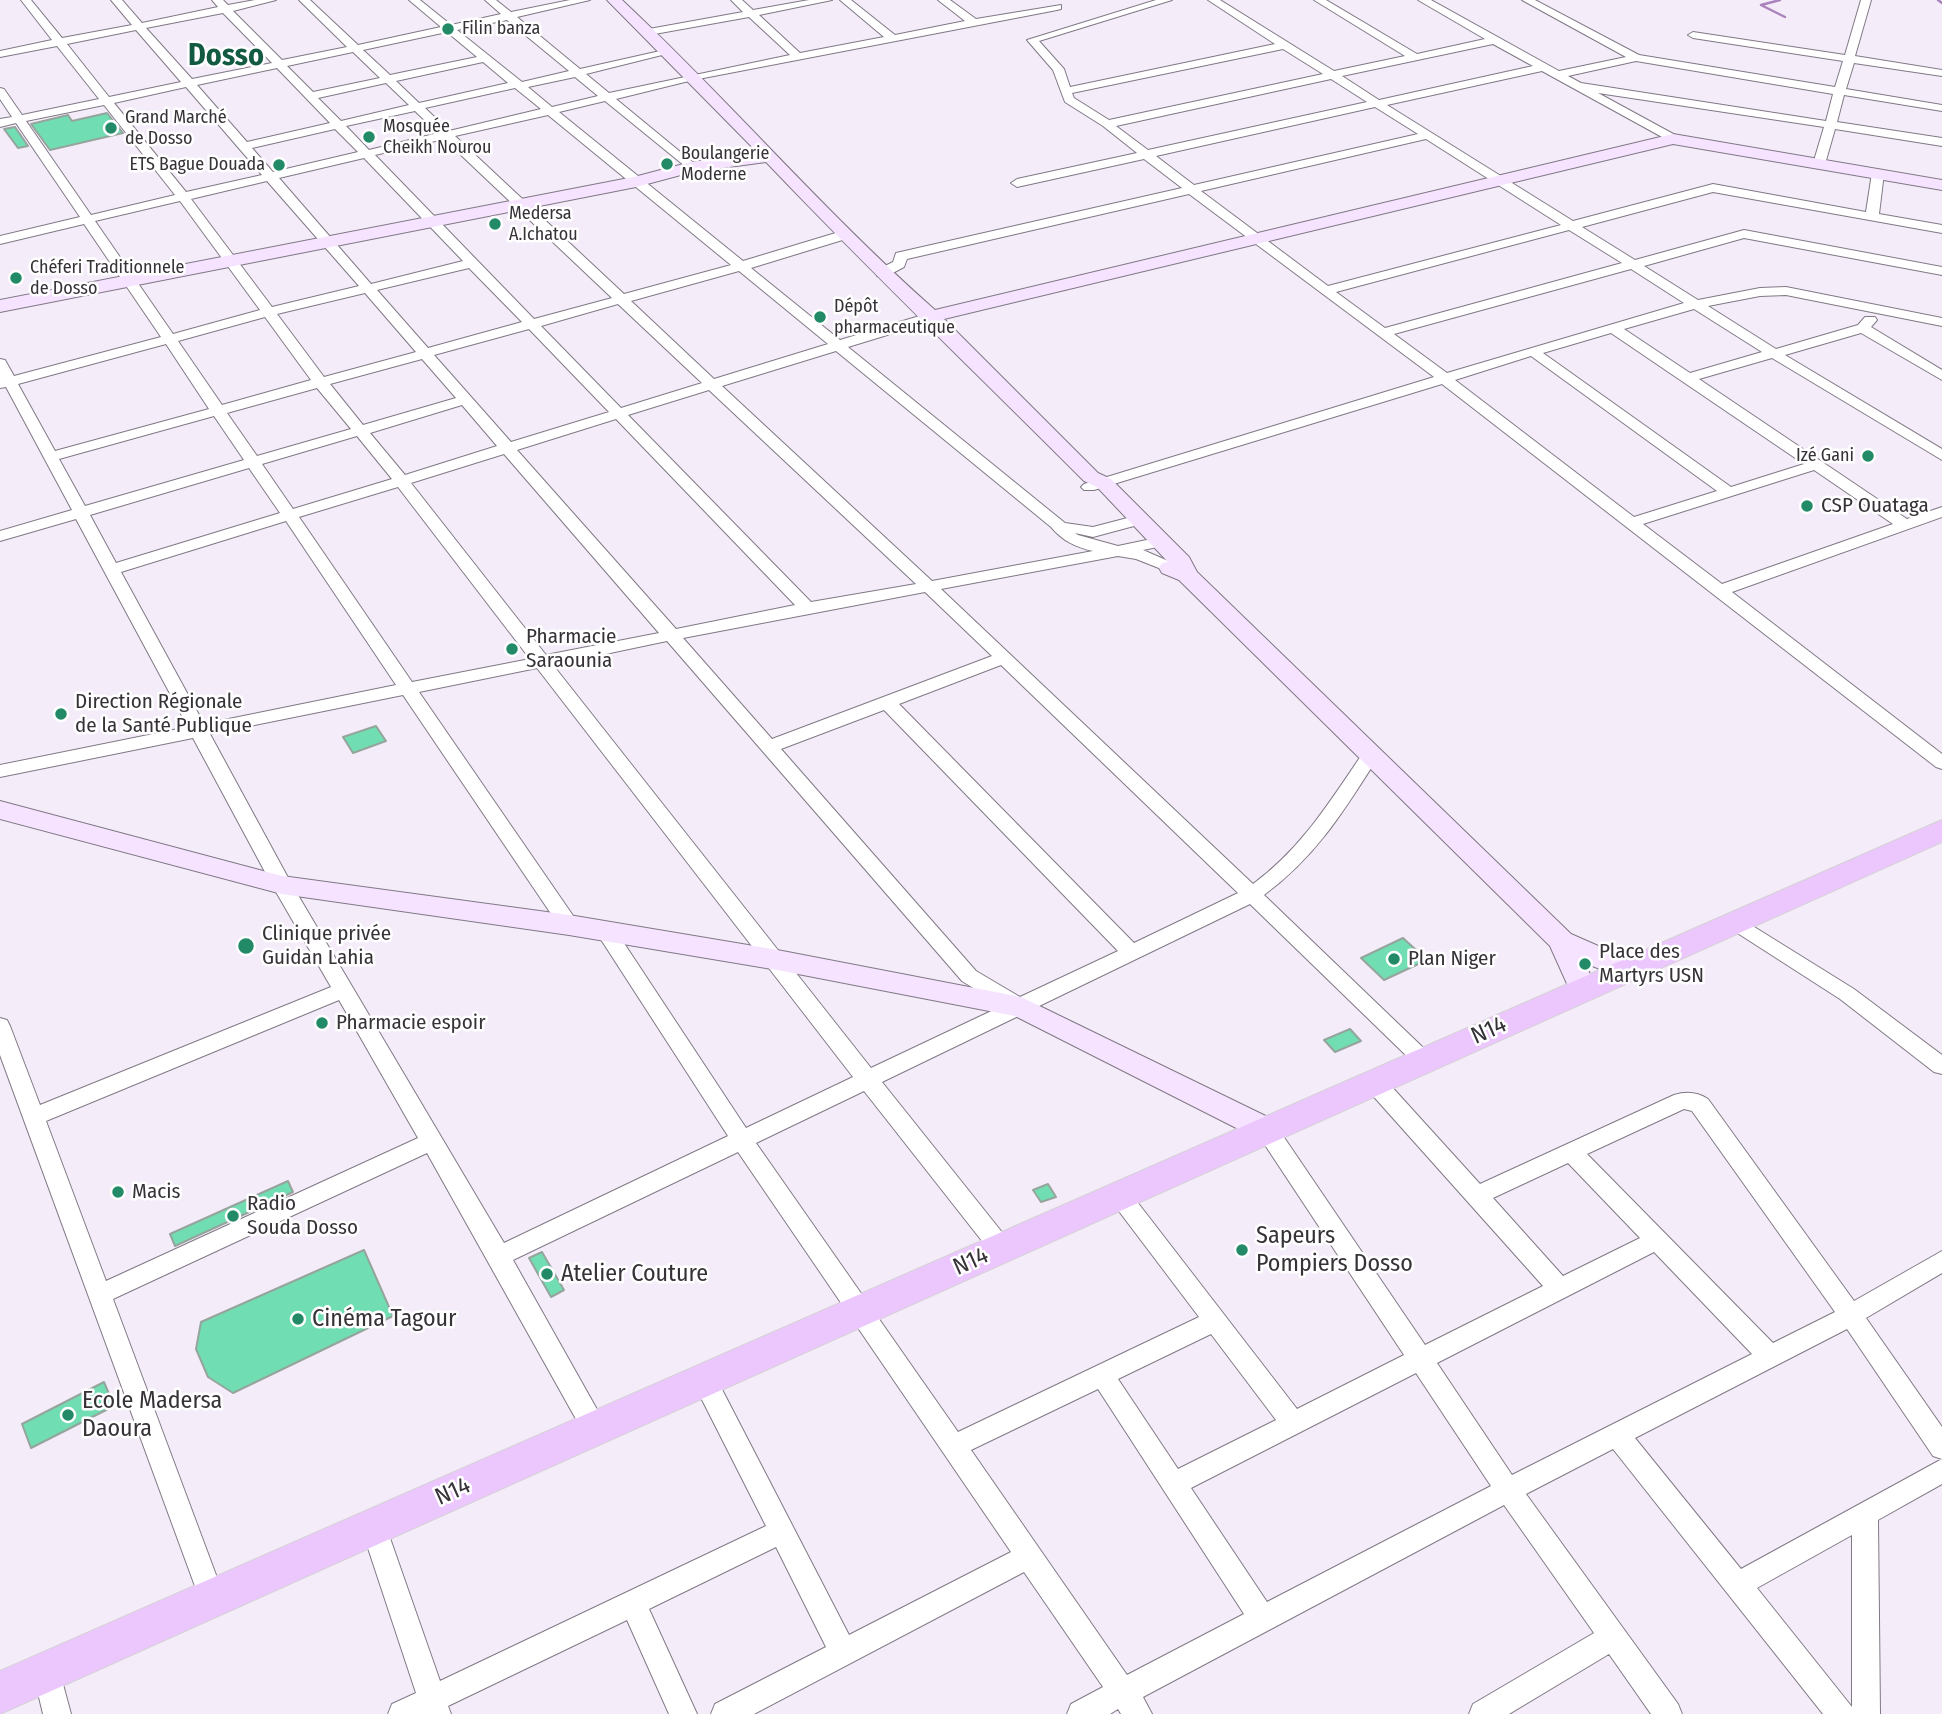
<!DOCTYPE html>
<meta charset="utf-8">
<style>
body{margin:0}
canvas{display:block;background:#f5ecfa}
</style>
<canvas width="1942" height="1714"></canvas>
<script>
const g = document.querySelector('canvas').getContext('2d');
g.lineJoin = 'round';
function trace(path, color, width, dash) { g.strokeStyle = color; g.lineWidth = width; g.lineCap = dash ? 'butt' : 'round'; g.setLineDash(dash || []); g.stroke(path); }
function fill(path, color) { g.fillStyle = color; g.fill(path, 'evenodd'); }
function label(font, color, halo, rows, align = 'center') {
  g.font = font + ' "Fira Sans Condensed",sans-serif'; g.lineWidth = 5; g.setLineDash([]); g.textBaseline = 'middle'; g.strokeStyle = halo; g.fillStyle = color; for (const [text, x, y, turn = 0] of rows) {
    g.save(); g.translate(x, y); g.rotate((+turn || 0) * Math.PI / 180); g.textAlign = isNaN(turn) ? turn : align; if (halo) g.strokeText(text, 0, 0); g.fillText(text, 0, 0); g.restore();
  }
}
const stream = new Path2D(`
 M1780,0L1761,5L1785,17
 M1938,0L1942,3`);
const building = new Path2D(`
 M107,113L123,133L50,150L31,124L68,115L72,121Z
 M15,127L28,146L18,148L4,129Z
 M376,726L386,741L353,753L343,737Z
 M1403,938L1427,960L1384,980L1361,958Z
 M1350,1029L1361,1041L1335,1052L1324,1040Z
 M288,1181L293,1192L175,1246L170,1234Z
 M1048,1184L1056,1197L1041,1202L1033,1190Z
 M364,1250L393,1316L233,1393L208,1377L196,1349L201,1322Z
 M542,1252L564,1290L551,1297L529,1258Z
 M104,1382L114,1406L31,1448L22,1424Z`);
const street = new Path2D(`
 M21,0H31L62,38L132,25L111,0H122L142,23L218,7L212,0H223L228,5L255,0H276L233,11L282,60L347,47L299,0H310L358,45L441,27L409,0H420L451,25L501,14L485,0H496L511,12L570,0H590L517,17L580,69L669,49L674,52L586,74L609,93L790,55L749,17L649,35L644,32L649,29L743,12L731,0H742L753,10L809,0H832L759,15L800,53L884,37L840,0H851L895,35L965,21L938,0H950L976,19L1061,5V9L1057,10L693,80L616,99L695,164V170L691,171L605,101L559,112L743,261L839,232H849V238L751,268L840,340L926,314H936V320L848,347L1065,523L1093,527L1139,515L1147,520L1145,523L1093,537L1075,533L1078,535L1118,546L1161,537L1167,539L1169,542L1167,545L1143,550L1175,564L1177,567L1169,572L1136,559L1118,556L941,589L1253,884C1303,847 1330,801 1365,750H1377L1380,754C1345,809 1317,856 1264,895L1436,1060L1433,1066L1425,1068L1417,1066L1250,904L882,1082L1009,1241L1013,1248L1009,1255L1001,1258L993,1255L864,1091L756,1143L958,1432L1199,1317L1112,1202L1109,1196L1112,1190L1120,1187L1128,1190L1297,1409L1404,1355L1259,1136L1256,1130L1259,1124L1267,1121L1275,1124L1425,1345L1543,1286L1366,1088L1363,1082L1366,1076L1374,1074L1382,1076L1480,1184L1674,1095C1687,1091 1697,1092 1708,1099L1854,1301L1942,1251V1273L1866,1318L1942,1427V1459L1933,1456L1847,1329L1635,1438L1741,1569L1942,1459V1484L1878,1520L1880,1714H1823L1613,1449L1526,1494L1678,1704L1682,1714H1651L1609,1654L1509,1714H1469L1473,1704L1594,1633L1504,1505L1143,1697L1152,1714H1121L1118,1709L1110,1714H1067L1071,1704L1103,1687L1024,1572L754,1714H711L715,1704L826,1647L776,1547L649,1609L697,1714H669L627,1620L448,1706L451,1714H388L392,1704L416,1693L361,1527L365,1518L374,1515L383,1518L440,1681L766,1526L692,1380L695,1372L704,1369L713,1372L849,1635L1011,1552L738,1152L513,1260L608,1429L604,1437L595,1440L586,1437L427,1153L113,1299L225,1599L221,1608L212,1612L203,1608L0,1055V1018L7,1020L10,1026L40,1105L331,987L272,885L193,738L0,777V765L188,727L76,519L0,541V531L72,510L6,387L0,388V359L5,360L14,376L161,337L84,224L0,244V236L80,217L16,123L0,127V119L12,117L0,99V88L4,89L22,115L99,99L57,46L0,57V51L52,40ZM223,13L272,63L192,79L146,28ZM507,20L569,71L522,82L457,30ZM136,30L181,82L109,97L67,44ZM447,32L477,57L390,75L363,50ZM353,52L380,78L313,92L287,66ZM483,62L508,83L419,103L396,81ZM277,68L330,123L247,142L197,85ZM575,77L598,96L552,107L528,87ZM386,83L409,105L341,121L318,98ZM186,87L262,175L186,192L114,103ZM515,88L541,109L449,131L425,108ZM104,105L175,195L91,215L26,121ZM415,111L438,133L369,150L346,126ZM548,115L731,265L624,294L455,136ZM335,129L358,152L273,172L252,148ZM444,139L612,298L534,319L375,155ZM364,158L463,261L371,284L279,178ZM267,181L359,286L272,307L191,199ZM180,201L260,310L173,334L95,221ZM469,268L522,322L428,348L377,290ZM739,271L828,344L714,379L631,301ZM365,293L416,352L324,377L277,314ZM618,304L702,383L621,408L541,326ZM265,317L311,380L222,405L178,341ZM529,329L609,412L511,442L434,355ZM166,344L209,409L55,451L18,384ZM836,351L1051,527C1063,541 1075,547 1093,551L932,581L722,386ZM422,359L456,398L363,425L330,384ZM317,388L351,429L257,456L227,413ZM709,390L916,584L811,602L628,415ZM462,405L497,446L405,475L370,433ZM214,416L244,460L85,506L59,459ZM616,419L795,605L676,629L517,450ZM357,436L392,479L293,509L262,464ZM504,454L659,633L546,655L411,483ZM249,468L280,513L116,563L90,515ZM398,487L530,659L412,682L299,517ZM286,521L396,685L204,724L121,572ZM925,592L992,656L772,739L683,638ZM667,641L962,981L1002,1006L871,1068L553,665ZM1001,665L1238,893L1134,943L899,704ZM537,668L853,1077L746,1128L614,928H600L597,933L600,938L728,1136L504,1243L292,885L210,734L403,695L562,930H576L579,925L576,920L419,692ZM884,710L1118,951L1020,997L976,971L781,749ZM339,1000L418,1138L106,1281L46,1121ZM1684,1109L1692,1111L1835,1312L1773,1343L1587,1154ZM1568,1163L1640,1238L1563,1276L1493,1198ZM1654,1252L1752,1354L1512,1475L1437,1363ZM1211,1334L1276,1420L1178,1469L1118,1379ZM1416,1373L1491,1486L1267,1602L1191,1488ZM1098,1389L1244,1614L1127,1675L971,1450ZM1852,1535V1707L1757,1588Z
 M1156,0H1172L1039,41L1064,69L1070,87L1275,44L1208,0H1220L1334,71L1405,56L1314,0H1326L1417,54L1485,39L1418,0H1431L1559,71L1626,57L1522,0H1535L1639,55L1835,87L1843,61L1693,38L1688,35L1693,32L1845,55L1861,0H1871L1855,56L1942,70V76L1854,63L1846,89L1942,105V111L1844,95L1837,122L1942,138V146L1835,129L1825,164L1819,168L1813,164L1824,127L1598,93L1677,136V142L1673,143L1542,71L1387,105L1573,221L1713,184L1866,212L1872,173L1878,169L1884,173L1879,214L1942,225V233L1713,192L1582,227L1635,260L1744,230L1942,267V275L1744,238L1644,266L1698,300L1760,288L1786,287L1942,318V326L1786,295L1760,296L1708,306L1776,349L1858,325L1865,317H1875L1877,320L1871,327L1942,370V380L1861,333L1785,355L1942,449V460L1772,358L1699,379L1907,519L1942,507V517L1732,592L1942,754V769L1936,767L1442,384L1094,490H1084L1081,487L1084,484L1434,377L1189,194L907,259L904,267L887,276H877V270L893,262L896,253L1182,188L1144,159L1017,187L1011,183L1017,179L1137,153L1103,126L1065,102L1053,70L1027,40ZM1493,44L1533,66L1379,100L1342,76ZM1283,49L1323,74L1109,120L1074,98L1072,93ZM1636,61L1833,94L1826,121L1581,83L1568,76ZM1331,79L1367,102L1148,150L1116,126ZM1375,107L1418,134L1194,185L1156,156ZM1426,139L1561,225L1328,286L1201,191ZM1569,230L1622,263L1385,328L1336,292ZM1631,269L1684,303L1447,373L1394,334ZM1694,309L1762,352L1690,373L1624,329ZM1611,333L1804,464L1731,487L1543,353ZM1531,356L1717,491L1634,517L1455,380ZM1814,470L1893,524L1722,584L1643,524Z
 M1735,915L1854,989L1942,1055V1074L1934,1072L1840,999L1728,927L1725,922L1728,917Z
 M47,1658L57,1662L71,1714H43L33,1672L37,1662Z`);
const secondary = new Path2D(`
 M607,0H622C729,100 825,213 935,310L1673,134L1942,180V190L1673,144L944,319L1098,473L1111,479L1189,557L1197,572L1571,934L1637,963L1641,970L1637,977L1627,980L1585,963L1597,990L1593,997L1583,1000L1573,997L1550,946L1179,580L1162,573L1159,568L1162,563L1168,562L1097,487L1084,481C978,375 870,271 766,162L692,172L636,187L0,312V300L634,177L691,162L758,153Z
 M0,801L282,876L569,915L772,949L1021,997L1278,1122L1282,1130L1278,1138L1267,1142L1256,1138L1015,1016L772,969L569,935L282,894L0,819Z`);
const primary = new Path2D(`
 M1942,820V842L0,1714V1671Z`);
const markers = [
 [448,29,7,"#228a66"],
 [111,128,7,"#228a66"],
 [369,137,7,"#228a66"],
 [667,164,7,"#228a66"],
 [279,165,7,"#228a66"],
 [495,224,7,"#228a66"],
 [16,278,7,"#228a66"],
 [820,317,7,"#228a66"],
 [1868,456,7,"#228a66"],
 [1807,506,7,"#228a66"],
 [512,649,7,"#228a66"],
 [61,714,7,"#228a66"],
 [246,946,9,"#228a66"],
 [1394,959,7,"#228a66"],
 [1585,964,7,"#228a66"],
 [322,1023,7,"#228a66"],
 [118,1192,7,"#228a66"],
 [233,1216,7,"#228a66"],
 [1242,1250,7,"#228a66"],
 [547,1274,7,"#228a66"],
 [298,1319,7,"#228a66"],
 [68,1415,7,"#228a66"]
];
const farPoinames = [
 ["Filin banza",462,29],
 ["Grand Marché",125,118],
 ["de Dosso",125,139],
 ["Mosquée",383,127],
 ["Cheikh Nourou",383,148],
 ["Boulangerie",681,154],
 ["Moderne",681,175],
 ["ETS Bague Douada",265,165,"right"],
 ["Medersa",509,214],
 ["A.Ichatou",509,235],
 ["Chéferi Traditionnele",30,268],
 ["de Dosso",30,289],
 ["Dépôt",834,307],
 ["pharmaceutique",834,328],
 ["Izé Gani",1854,456,"right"]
];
const poiNames = [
 ["CSP Ouataga",1821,506],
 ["Pharmacie",526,637],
 ["Saraounia",526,661],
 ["Direction Régionale",75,702],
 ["de la Santé Publique",75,726],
 ["Clinique privée",262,934],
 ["Guidan Lahia",262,958],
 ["Place des",1599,952],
 ["Martyrs USN",1599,976],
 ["Plan Niger",1408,959],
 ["Pharmacie espoir",336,1023],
 ["Macis",132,1192],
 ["Radio",247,1204],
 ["Souda Dosso",247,1228]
];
const nearStreetnames = [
 ["N14",1489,1031,-24],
 ["N14",971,1262,-24],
 ["N14",453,1492,-24]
];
const nearPoinames = [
 ["Sapeurs",1256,1236],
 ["Pompiers Dosso",1256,1264],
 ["Atelier Couture",561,1274],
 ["Cinéma Tagour",312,1319],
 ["Ecole Madersa",82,1401],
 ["Daoura",82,1429]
];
const farTownnames = [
 ["Dosso",226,57]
];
trace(stream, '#a983bb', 2.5);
fill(building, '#70deb2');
trace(building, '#95a59d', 2);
trace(street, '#817985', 2);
trace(secondary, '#817985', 2);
trace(primary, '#d3d2d3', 2);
fill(street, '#fff');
fill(secondary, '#f5e3ff');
fill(primary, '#ecc7fe');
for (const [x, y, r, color] of markers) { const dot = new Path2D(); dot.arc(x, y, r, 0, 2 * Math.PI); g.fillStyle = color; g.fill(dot); trace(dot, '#fff', 2.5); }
label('18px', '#363237', '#fff', farPoinames, 'left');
label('21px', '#363237', '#fff', poiNames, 'left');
label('24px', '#363237', '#fff', nearStreetnames);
label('24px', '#363237', '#fff', nearPoinames, 'left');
label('bold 30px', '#135a42', '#fff', farTownnames);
</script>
